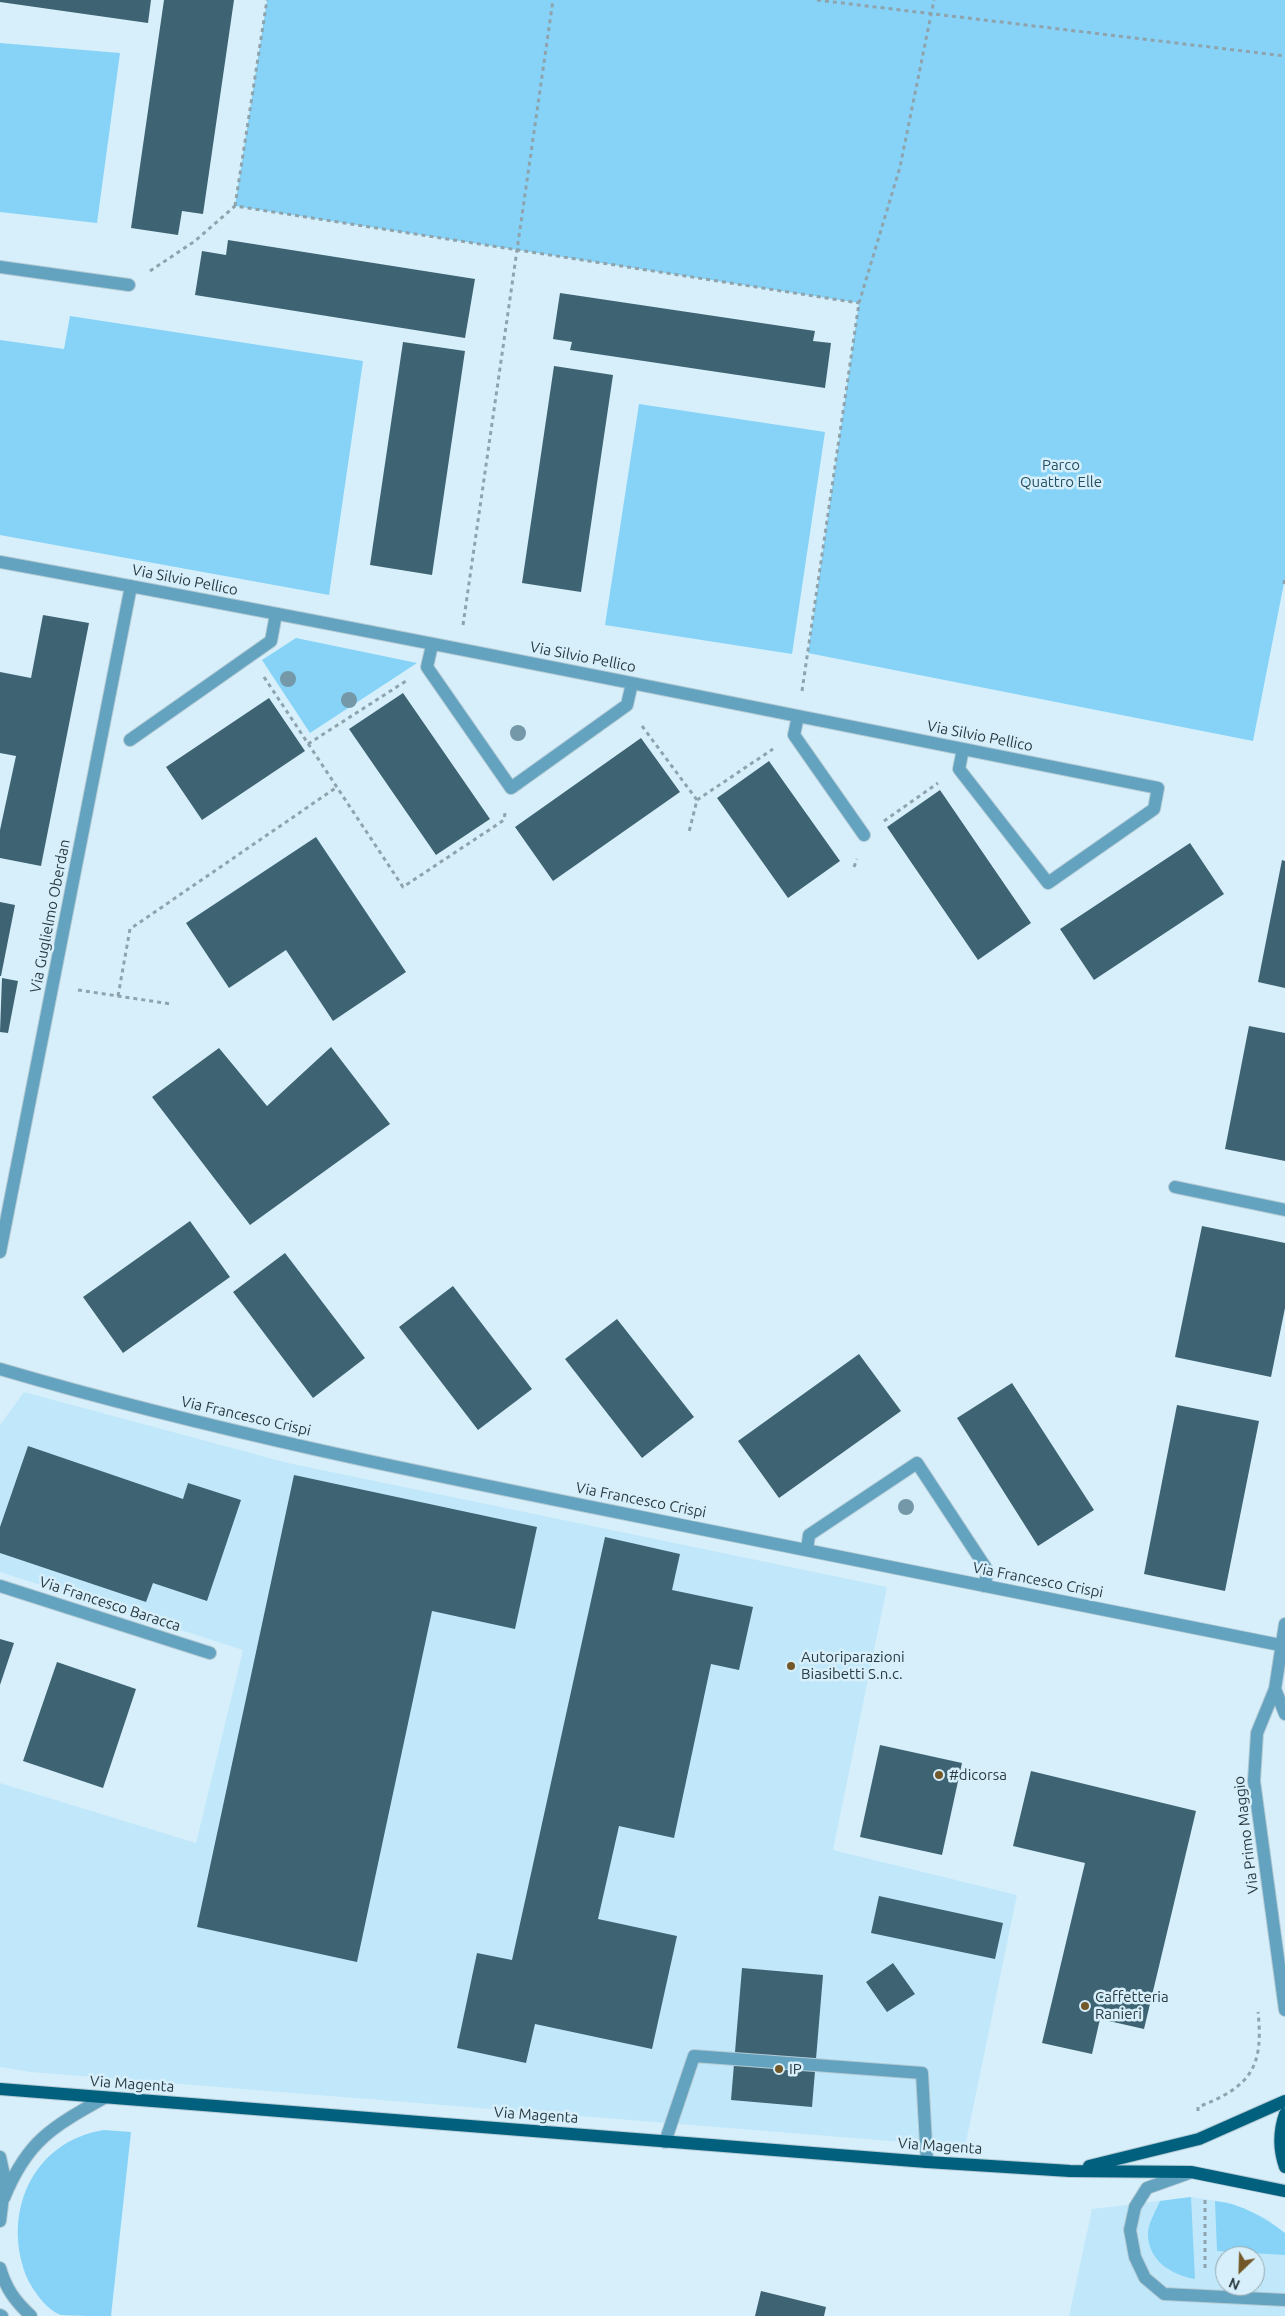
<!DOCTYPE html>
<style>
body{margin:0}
#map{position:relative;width:1285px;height:2316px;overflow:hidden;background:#d7effa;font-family:Ubuntu,sans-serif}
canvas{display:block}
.north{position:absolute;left:1215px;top:2246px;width:50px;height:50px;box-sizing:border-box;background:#d7effa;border:1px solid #92a7b0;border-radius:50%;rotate:204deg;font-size:14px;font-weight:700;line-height:20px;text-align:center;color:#2a3b42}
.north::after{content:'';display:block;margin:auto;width:18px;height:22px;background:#73582a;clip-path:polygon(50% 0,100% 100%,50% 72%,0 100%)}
</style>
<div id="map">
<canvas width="1285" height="2316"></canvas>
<div class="north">N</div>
</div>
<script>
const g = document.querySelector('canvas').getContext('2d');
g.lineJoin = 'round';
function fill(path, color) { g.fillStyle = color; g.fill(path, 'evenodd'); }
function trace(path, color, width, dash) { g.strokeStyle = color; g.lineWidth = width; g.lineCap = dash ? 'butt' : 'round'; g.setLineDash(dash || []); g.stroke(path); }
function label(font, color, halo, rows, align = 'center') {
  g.font = font + ' Ubuntu,sans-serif'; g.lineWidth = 5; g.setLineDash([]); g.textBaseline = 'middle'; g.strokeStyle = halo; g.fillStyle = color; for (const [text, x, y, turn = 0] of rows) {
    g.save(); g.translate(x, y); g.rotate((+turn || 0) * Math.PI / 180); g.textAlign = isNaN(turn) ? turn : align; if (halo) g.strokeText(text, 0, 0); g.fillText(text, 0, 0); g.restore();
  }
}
const built = new Path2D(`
 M24,1392L288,1463L887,1587L833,1850L1017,1895L965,2147L31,2072L0,2067V1783L196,1843L243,1650L0,1572V1425Z
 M1191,2197L1231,2203L1266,2218L1285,2233V2316H1069L1092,2209ZM1225,2256H1255V2286H1225Z`);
const green = new Path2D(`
 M267,0H1285V578L1253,741L808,653L859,303L235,206Z
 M0,43L120,53L97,223L0,212Z
 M70,316L363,361L329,595L0,535V340L64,349Z
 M639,404L825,432L792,654L605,625Z
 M296,638L417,663L310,733L262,660Z
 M104,2130L131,2132L111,2316C98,2316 72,2316 61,2315C47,2310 35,2293 28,2280C0,2215 32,2141 104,2130Z
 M1191,2197L1195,2279C1172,2275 1148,2261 1148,2234C1148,2223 1156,2211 1160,2201Z
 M1215,2201C1242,2204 1264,2217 1285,2233V2255L1217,2251Z`);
const building = new Path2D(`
 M0,0H151L148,23L0,2Z
 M164,0H234L203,214L182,211L178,235L131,228Z
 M228,240L475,279L465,338L195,295L202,251L226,255Z
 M560,293L815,331L813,341L831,343L825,388L570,350L572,342L553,339Z
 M403,342L465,351L432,575L370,565Z
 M554,366L613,375L581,592L522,583Z
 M43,615L89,623L41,866L0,858V830L16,756L0,753V672L31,678Z
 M403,693L490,819L436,855L349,729Z
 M269,698L305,751L202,820L166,767Z
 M641,738L680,792L553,881L515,827Z
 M769,761L840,861L788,898L717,798Z
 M940,790L1031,923L978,960L887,827Z
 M316,837L406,972L333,1021L286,950L229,988L186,923Z
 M1190,843L1224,894L1094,980L1060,929Z
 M1282,860L1285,861V988L1258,982Z
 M0,902L15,905L1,976H0Z
 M2,978L18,981L8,1033L0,1032Z
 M1249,1026L1285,1033V1161L1225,1149Z
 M331,1047L390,1124L250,1225L152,1097L219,1048L267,1106Z
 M190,1221L230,1277L123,1353L83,1297Z
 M1202,1226L1285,1243V1308L1271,1377L1175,1357Z
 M285,1253L365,1358L313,1398L233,1292Z
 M453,1286L532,1389L478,1430L399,1327Z
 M617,1319L694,1417L642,1458L565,1359Z
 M859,1354L901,1411L779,1498L738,1441Z
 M1012,1383L1094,1510L1038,1546L957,1418Z
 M1177,1405L1259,1421L1225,1591L1144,1574Z
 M28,1446L183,1499L188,1483L241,1500L207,1601L153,1583L146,1602L0,1553V1527Z
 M294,1475L537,1527L515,1629L432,1611L357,1962L197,1927Z
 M605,1537L680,1554L672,1590L753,1607L739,1670L711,1664L674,1838L619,1826L598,1919L677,1936L652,2049L535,2024L526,2063L457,2048L477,1953L512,1960Z
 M0,1639L14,1643L0,1685Z
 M57,1662L136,1689L103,1788L23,1761Z
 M880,1745L962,1763L942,1855L860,1837Z
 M1031,1771L1196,1811L1144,2029L1100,2019L1092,2054L1042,2043L1085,1863L1013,1846Z
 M879,1896L1003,1923L995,1959L871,1933Z
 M893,1963L915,1994L887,2012L866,1982Z
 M742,1968L823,1975L812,2107L731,2100Z
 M761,2291L826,2307L824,2316H755Z`);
const path = new Path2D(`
 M817,0L1285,56
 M235,206L267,0
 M150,271L195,241L235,206L859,303
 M1284,584L1285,577
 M463,625L553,0
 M264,677L403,887L504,820L505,813
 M802,691L859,303L900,167L934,0
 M642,726L697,800L689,832
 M308,744L406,681
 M697,800L773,749
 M884,821L938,783
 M854,867L857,859
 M78,990L171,1004
 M118,996L130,929L337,787
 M1198,2111V2107C1250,2087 1264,2068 1258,2012
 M1205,2200V2271`);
const minor = new Path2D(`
 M0,267L129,285
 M0,562C387,633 773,711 1158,788L1154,809L1048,883L959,769L963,749
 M432,645L427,667L511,788L627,705L632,683
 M798,716L794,735L864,835
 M130,740L271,641L276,614
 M1175,1187L1285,1210
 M0,1252L131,586
 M0,1369C211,1431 426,1474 641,1517C854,1560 1067,1603 1280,1645
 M807,1550L809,1535L917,1463L988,1571L984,1586
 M0,1586L210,1653
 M1285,1624L1275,1689L1257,1733L1254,1781L1285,2010
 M1275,1689L1285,1714
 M665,2142L694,2056L922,2073L927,2162
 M0,2157L5,2180L0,2221
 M1189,2173L1147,2188L1135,2207L1130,2230L1135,2257L1145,2278L1164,2294L1285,2300
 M4,2198C27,2141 52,2127 104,2098
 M0,2268C6,2289 15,2301 31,2316
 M0,2315L2,2316`);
const major = new Path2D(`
 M0,2089L927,2162L1070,2171L1191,2172L1285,2191
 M1285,2114C1279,2131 1279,2150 1285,2167
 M1089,2166L1199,2139L1285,2101`);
const trees = [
 [288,679],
 [349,700],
 [518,733],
 [906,1507]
];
const markers = [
 [791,1666,5,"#73582a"],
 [939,1775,5,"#73582a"],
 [1085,2006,5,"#73582a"],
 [779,2069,5,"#73582a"]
];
const parkNames = [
 ["Parco",1061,465],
 ["Quattro Elle",1061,482]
];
const streetNames = [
 ["Via Silvio Pellico",185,580,11],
 ["Via Silvio Pellico",583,657,11],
 ["Via Silvio Pellico",980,736,11],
 ["Via Guglielmo Oberdan",50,916,-79],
 ["Via Francesco Crispi",246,1416,13],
 ["Via Francesco Crispi",641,1500,11],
 ["Via Francesco Crispi",1038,1580,11],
 ["Via Francesco Baracca",110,1604,18],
 ["Via Primo Maggio",1246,1835,-97],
 ["Via Magenta",132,2084,4],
 ["Via Magenta",536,2115,4],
 ["Via Magenta",940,2146,4]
];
const poiNames = [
 ["Autoriparazioni",801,1657],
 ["Biasibetti S.n.c.",801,1674],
 ["#dicorsa",949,1775],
 ["Caffetteria",1095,1997],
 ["Ranieri",1095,2014],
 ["IP",789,2069]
];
fill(built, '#c1e8fa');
fill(green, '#86d3f7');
fill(building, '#3e6373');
trace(minor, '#b4cbd5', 14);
trace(major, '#b4cbd5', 14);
trace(path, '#8ea3ac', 3, [4, 4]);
trace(minor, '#63a3c0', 12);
trace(major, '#02607f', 12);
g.fillStyle = '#7598a8';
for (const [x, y] of trees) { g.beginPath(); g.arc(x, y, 8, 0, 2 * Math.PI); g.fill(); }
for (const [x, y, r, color] of markers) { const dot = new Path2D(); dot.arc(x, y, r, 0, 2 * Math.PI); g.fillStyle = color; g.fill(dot); trace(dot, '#d7effa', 2); }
label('15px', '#255164', '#d7effa', parkNames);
label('15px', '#2a3b42', '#d7effa', streetNames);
label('15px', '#2a3b42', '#d7effa', poiNames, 'left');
</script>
